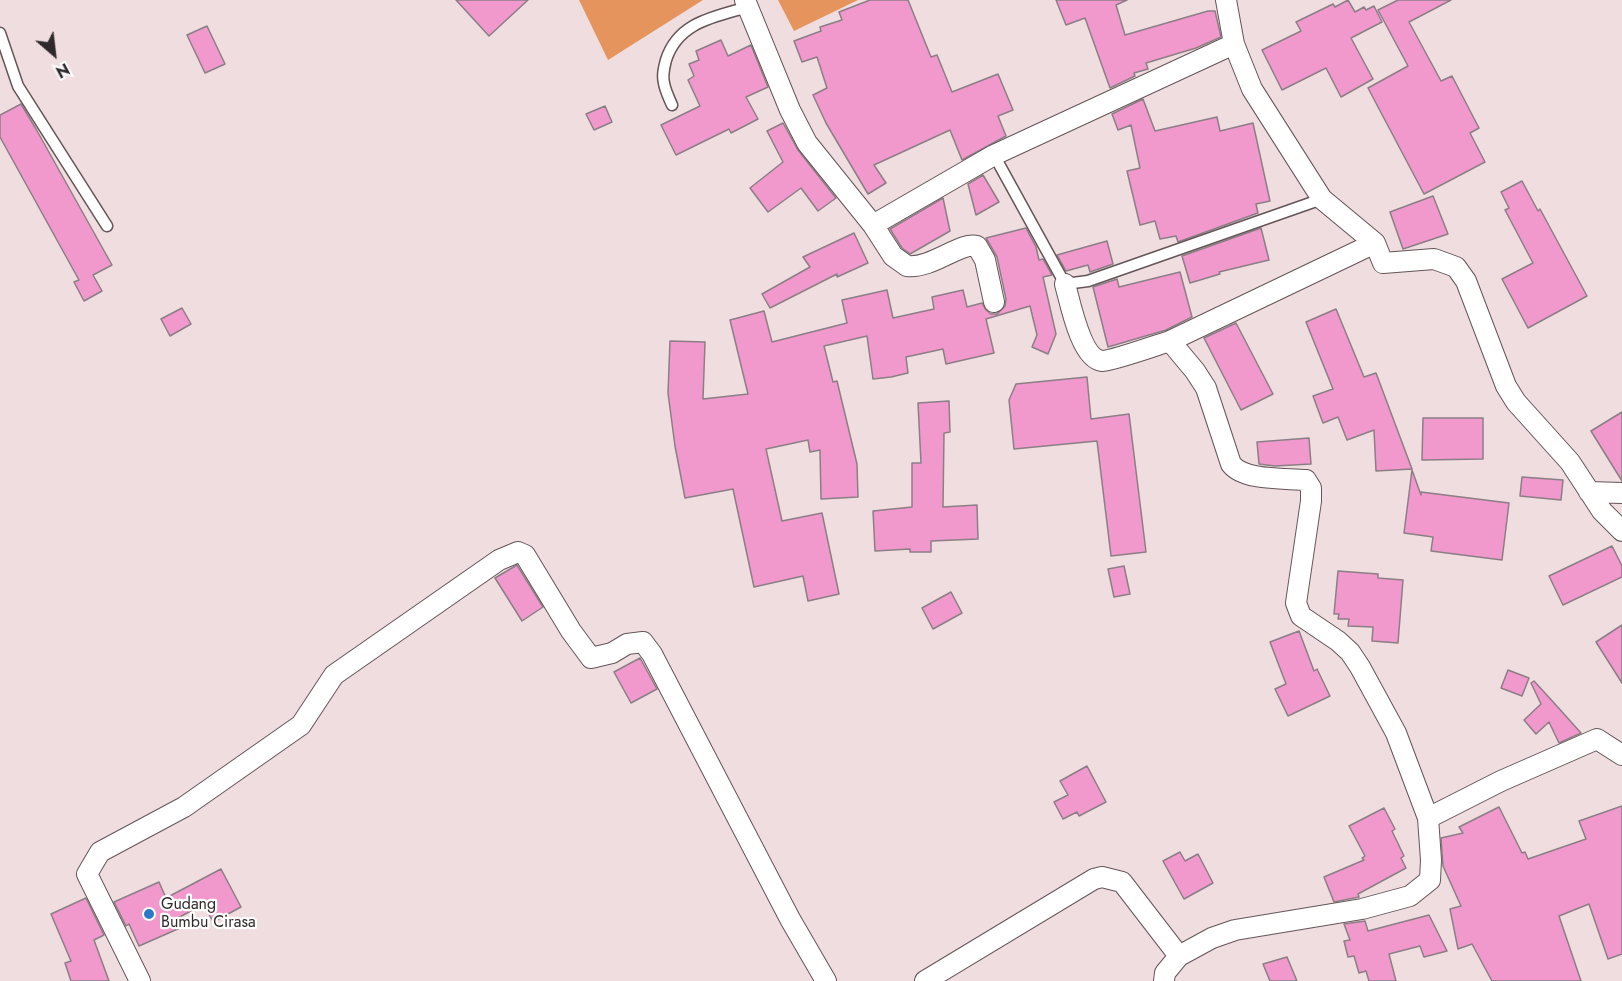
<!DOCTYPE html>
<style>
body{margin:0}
#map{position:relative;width:1622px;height:981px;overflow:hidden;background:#efdde0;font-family:Jost,sans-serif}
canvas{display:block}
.north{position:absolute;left:24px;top:24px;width:60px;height:60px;-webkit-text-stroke:4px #fff;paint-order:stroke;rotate:152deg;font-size:16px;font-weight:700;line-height:24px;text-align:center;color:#30292a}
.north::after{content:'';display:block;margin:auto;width:21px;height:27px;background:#30292a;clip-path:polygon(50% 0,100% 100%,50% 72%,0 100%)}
</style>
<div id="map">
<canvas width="1622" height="981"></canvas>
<div class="north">N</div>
</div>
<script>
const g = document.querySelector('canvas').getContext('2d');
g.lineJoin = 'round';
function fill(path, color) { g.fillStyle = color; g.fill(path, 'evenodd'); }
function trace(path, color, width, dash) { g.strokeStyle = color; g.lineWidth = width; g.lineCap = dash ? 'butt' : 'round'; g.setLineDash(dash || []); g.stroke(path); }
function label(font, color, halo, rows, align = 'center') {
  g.font = font + ' Jost,sans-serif'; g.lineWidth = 4.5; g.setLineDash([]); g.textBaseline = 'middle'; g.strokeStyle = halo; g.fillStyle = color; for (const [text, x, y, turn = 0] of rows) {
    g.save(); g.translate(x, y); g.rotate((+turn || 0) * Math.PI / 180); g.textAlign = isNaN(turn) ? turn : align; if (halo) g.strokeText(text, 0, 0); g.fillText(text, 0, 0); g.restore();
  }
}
const forest = new Path2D(`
 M579,0H703L608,60Z
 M778,0H858L794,31Z`);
const building = new Path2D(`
 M456,0H528L489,36Z
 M870,0H908L931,57L937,55L952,92L998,74L1013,110L998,116L1006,136L962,160L950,130L874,165L886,183L868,194L826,123L813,95L827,88L817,57L802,62L794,41L821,31L820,27L842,20L839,12Z
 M1056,0H1127L1116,5L1125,35L1208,11H1215L1221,37L1196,48L1146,63L1148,69L1134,73L1135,76L1110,88L1085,18L1066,25Z
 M1348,0L1355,12L1364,7L1366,10L1374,6L1382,22L1351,38L1373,79L1341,97L1326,68L1282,90L1262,50L1301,31L1296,22L1333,4L1335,7Z
 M1398,0H1451L1409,22L1441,81L1452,76L1479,128L1470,133L1485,162L1424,194L1368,88L1408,66L1378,10Z
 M207,26L225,64L205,73L187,35Z
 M721,40L728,56L751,45L768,87L746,97L758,119L731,133L729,129L676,155L661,125L700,106L688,80L694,76L689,64L699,60L696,51Z
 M1143,99L1155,131L1217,117L1220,131L1253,123L1270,201L1256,204L1258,213L1178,242L1176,236L1160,239L1155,221L1140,225L1127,171L1140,168L1131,125L1118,130L1112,114Z
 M21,104L36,129L112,265L93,275L102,291L84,301L74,282L79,280L0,137V115Z
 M605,106L612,122L594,130L586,114Z
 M783,123L798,150L836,198L818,211L801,188L768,212L750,188L783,162L767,131Z
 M983,175L999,202L976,215L968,184Z
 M1522,181L1538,211L1540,209L1587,296L1528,328L1502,279L1533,263L1505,210L1509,208L1501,192Z
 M1433,196L1448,234L1403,249L1390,212Z
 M943,198L950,231L910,254L902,248L890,229Z
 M1026,228L1036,247L1039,260L1043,259L1052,275L1043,277L1056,334L1048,354L1032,347L1037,335L1030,306L986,319L994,353L946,364L943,349L906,357L908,373L891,377L873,379L867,336L824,346L833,382L837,381L857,464L858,497L821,499L820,450L810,452L808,440L766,449L782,521L822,513L839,594L808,601L803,576L754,587L733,489L685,498L675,446L668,393L670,341L705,342L703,399L748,394L730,320L764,311L772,342L847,323L842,300L887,290L893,318L934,309L932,297L963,290L967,307L982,303L986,310L991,314H997L1005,306L1006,299L997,257L986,238Z
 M1261,228L1269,260L1219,272L1220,274L1190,283L1182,256Z
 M854,233L868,263L837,277V274L770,308L762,294L810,267L803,257Z
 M1107,241L1113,264L1090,272L1088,265L1066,271L1057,255Z
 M1180,272L1192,317L1166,330L1108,347L1093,287L1117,279L1119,287Z
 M182,308L191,324L170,336L161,319Z
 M1336,309L1364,377L1376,373L1412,469L1376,471L1374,430L1347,440L1338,417L1323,423L1313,396L1333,389L1306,322Z
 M1236,323L1273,394L1241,410L1204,338Z
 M1087,377L1091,419L1129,414L1146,552L1111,556L1097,441L1014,449L1009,400L1016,384Z
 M949,401L950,432L944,433L943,507L977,505L978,539L931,541V552H910V549L875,551L873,511L912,507V463H921L918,403Z
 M1622,412V481L1591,431Z
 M1423,418H1483V459L1422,460Z
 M1309,438L1311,464L1275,466L1259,464L1257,442Z
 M1412,470L1421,495V492L1509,503L1502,560L1431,551L1433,537L1404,533Z
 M1522,477L1563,480L1561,500L1520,496Z
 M1612,546L1622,566V577L1563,605L1549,576Z
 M517,565L543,607L522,621L495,578Z
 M1124,566L1130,594L1114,597L1108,569Z
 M1338,571L1378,574V578L1403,580L1398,643L1372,641L1373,627L1348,626L1349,619H1338L1339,614H1334Z
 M951,592L962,613L933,629L922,608Z
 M1622,625V683L1596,642Z
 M1299,631L1314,671L1317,669L1330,696L1288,716L1275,689L1286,684L1270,642Z
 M640,658L657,689L631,703L614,672Z
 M1508,670L1529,678L1522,696L1501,688Z
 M1534,681L1555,704L1581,733L1559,743L1549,722L1536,734L1524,720L1541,704L1531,683Z
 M1087,766L1106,802L1079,816L1077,812L1063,819L1054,802L1068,795L1060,781Z
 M1622,806V954L1608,959L1589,904L1559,916L1581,981H1492L1472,944L1458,949L1450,909L1461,906L1443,866L1441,838L1463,833L1459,827L1499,807L1522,853L1525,852L1528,859L1586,839L1579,821Z
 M1384,808L1395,829L1392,831L1404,856L1401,858L1406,868L1358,894L1359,897L1334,902L1324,877L1364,860L1362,858L1365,856L1349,826Z
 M1180,852L1185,861L1198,854L1213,883L1184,899L1163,861Z
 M221,869L241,907L213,922L204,904L176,919L180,928L139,946L129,924L126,926L114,902L159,882L166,898Z
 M86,898L104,935L94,940L109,981H71L65,963L71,961L51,914Z
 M1429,915L1447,951L1424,957L1420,946L1389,954L1396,981H1369L1366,971L1359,973L1354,956L1348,957L1344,941L1350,940L1344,924L1365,921L1368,931Z
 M1287,957L1297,981H1270L1263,964Z`);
const service = new Path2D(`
 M0,33L18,86L107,226
 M672,105C669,98 665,90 664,83C662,75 664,68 666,60C678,22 714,17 748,7
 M994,155L1065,284L1088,281L1322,199`);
const minor = new Path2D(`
 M745,0L790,110L807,143L873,225L994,155L1234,44
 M1226,0L1234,44L1252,89L1322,199L1375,243L1383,263L1434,259L1456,267L1466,281L1506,386L1516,402L1570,462L1602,511L1622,531
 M873,225L893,256L907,266C932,269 961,241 977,246L985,260L994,302
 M1065,284C1070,302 1081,359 1102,361C1112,361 1157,345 1170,341L1195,371L1206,388L1231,464C1244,481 1285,478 1306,480L1311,488V501L1296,603L1301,616L1338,641L1350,652L1360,667L1396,733L1428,818
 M1170,341L1375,243
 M1589,492L1622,493
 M140,981L87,874L100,852L184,807L301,725L334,675L499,560L518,552L525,555L571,631L591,658L612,653L627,644L643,642L652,654L790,919L826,981
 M925,981L1094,879L1102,877L1122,882L1179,956
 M1164,981L1165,973L1179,956L1212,938L1235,930L1362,909L1410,896L1430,880L1431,860L1428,818L1501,781L1597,739L1622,755`);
const markers = [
 [149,914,6,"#2a7ac9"]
];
const poiNames = [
 ["Gudang",161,905],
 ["Bumbu Cirasa",161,923]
];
fill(forest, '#e6945d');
fill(building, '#f199cd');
trace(building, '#8c7e85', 1.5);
trace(service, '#645557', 13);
trace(minor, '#645557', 22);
trace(service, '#fff', 10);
trace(minor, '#fff', 20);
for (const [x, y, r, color] of markers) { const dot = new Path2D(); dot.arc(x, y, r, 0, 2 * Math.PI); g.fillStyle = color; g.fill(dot); trace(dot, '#fff', 2); }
label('16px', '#30292a', '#fff', poiNames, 'left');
</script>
